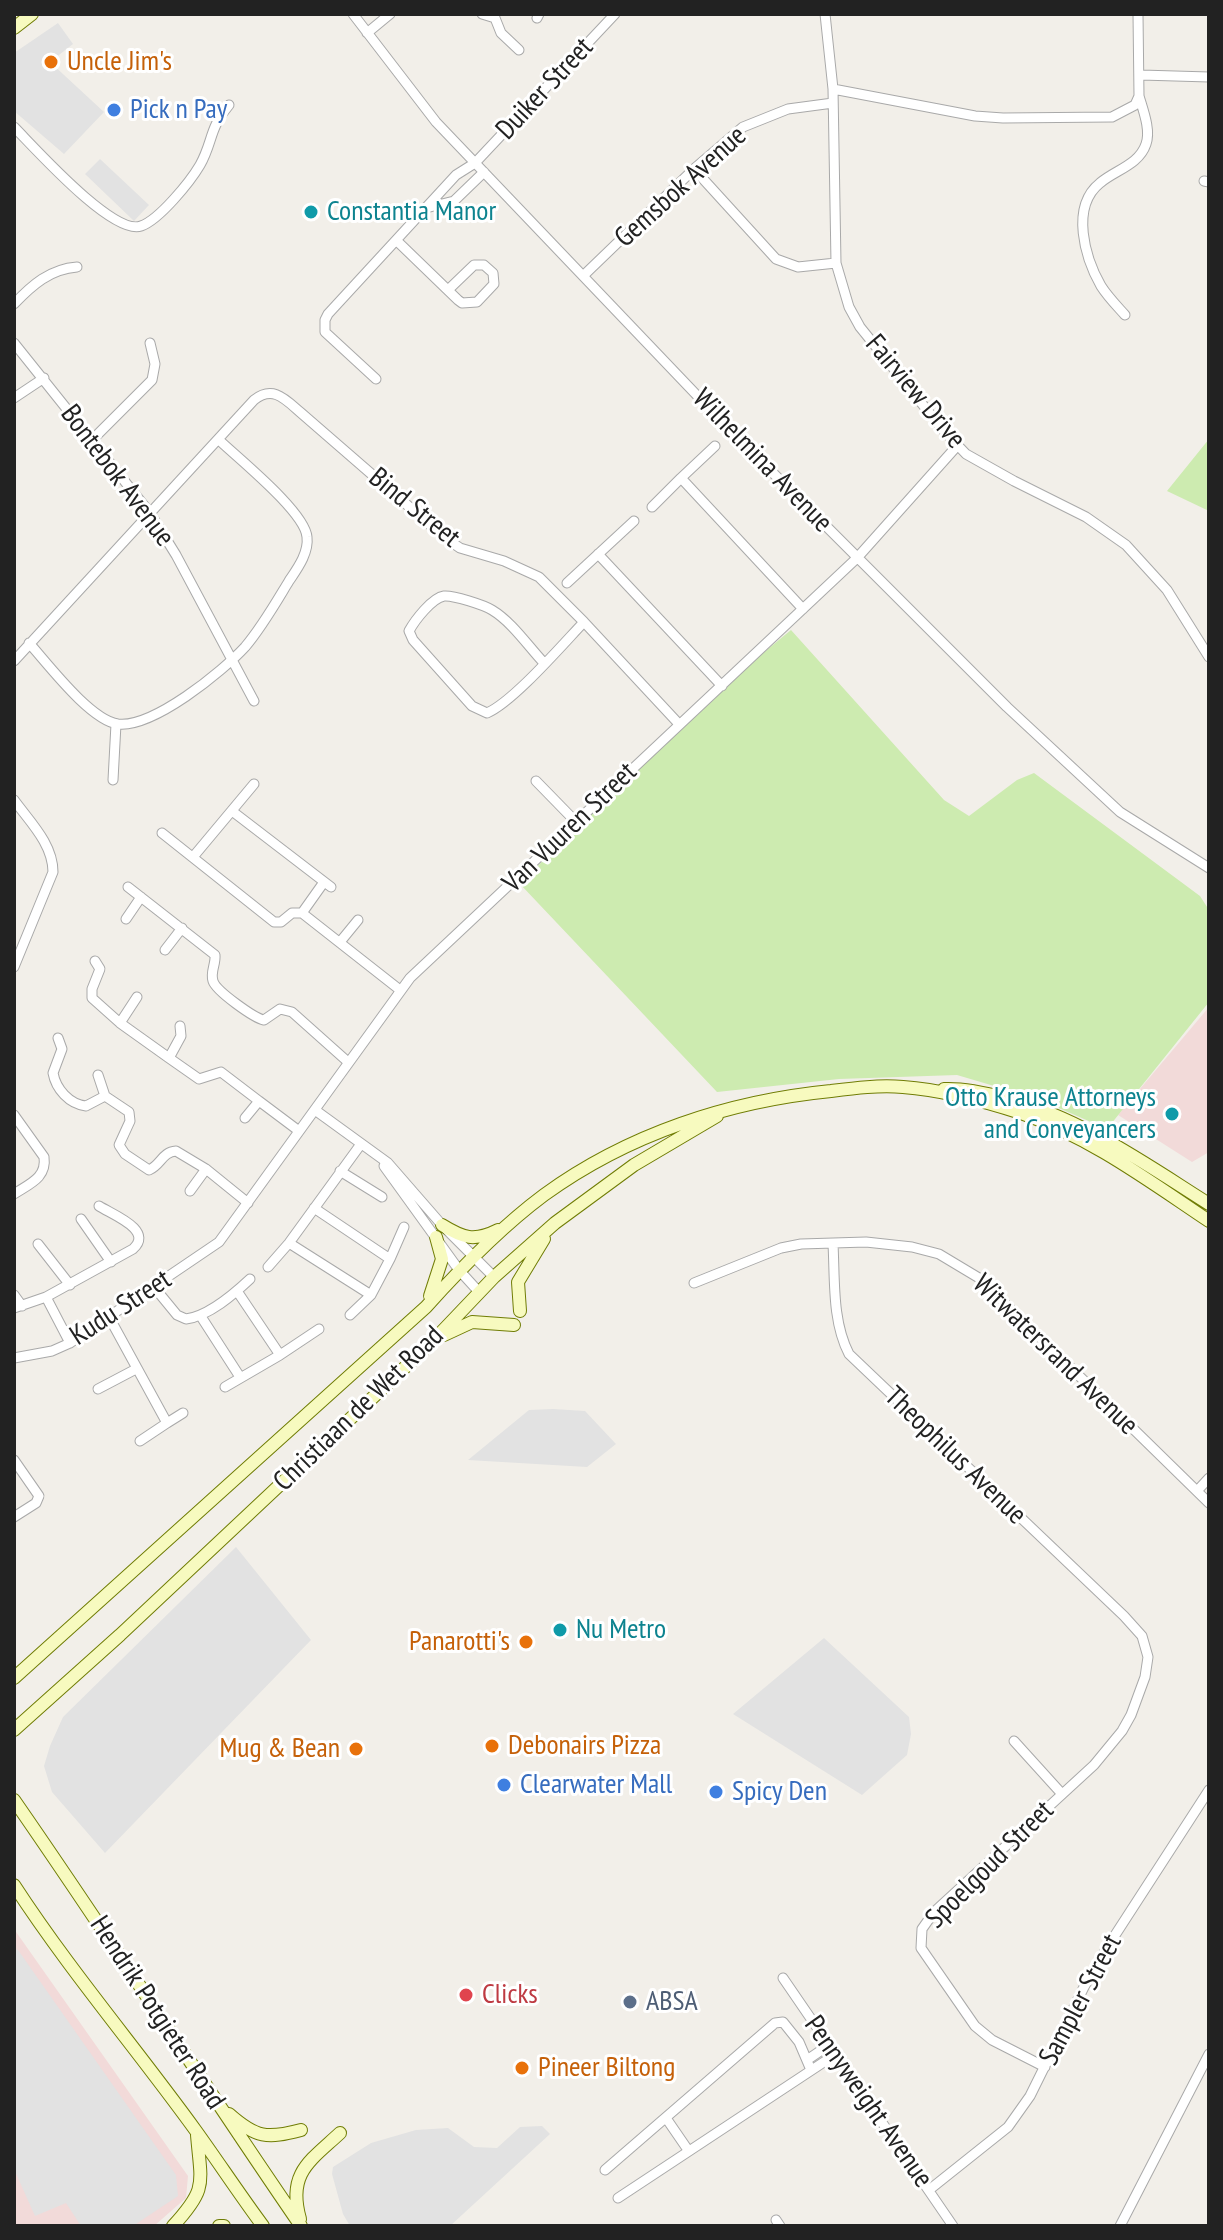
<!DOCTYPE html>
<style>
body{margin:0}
#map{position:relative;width:1223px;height:2240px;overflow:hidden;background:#f2efe9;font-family:"PT Sans Narrow",sans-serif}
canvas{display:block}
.frame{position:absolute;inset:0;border:16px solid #222;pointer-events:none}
</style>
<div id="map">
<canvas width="1223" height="2240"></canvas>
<div class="frame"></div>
</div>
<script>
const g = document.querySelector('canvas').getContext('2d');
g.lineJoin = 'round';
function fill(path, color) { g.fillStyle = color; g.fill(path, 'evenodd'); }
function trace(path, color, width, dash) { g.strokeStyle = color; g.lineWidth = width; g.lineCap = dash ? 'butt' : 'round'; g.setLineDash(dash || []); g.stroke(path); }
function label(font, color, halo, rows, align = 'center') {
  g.font = font + ' "PT Sans Narrow",sans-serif'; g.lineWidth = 6; g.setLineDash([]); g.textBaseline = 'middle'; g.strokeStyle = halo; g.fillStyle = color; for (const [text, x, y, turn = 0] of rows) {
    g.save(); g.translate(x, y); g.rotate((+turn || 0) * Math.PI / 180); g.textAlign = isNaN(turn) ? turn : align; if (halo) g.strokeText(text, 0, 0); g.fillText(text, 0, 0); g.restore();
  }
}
const commercial = new Path2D(`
 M1209,1007V1152L1192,1162L1118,1115Z
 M14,1929L188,2176L186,2198L154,2226H14Z`);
const grass = new Path2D(`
 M1209,439V511L1167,491Z
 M791,630L944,800L969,816L1017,780L1034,773L1200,896L1209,910V1002L1107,1129L1038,1099L957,1075L839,1079L717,1092L520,884L678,723Z`);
const parking = new Path2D(`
 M58,23L73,44L50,62L104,112L64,154L14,111V53Z
 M100,159L149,205L134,221L85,174Z
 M553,1409L585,1411L616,1444L587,1467L468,1460L529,1410Z
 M236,1547L311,1640L105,1853L52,1792L44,1766L50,1746L63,1717Z
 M824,1638L909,1717L911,1734L907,1755L862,1795L733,1714Z
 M14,1948L18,1950L176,2175L178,2196L133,2226H81L66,2203L35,2216L14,2169Z
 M542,2126L550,2134L450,2226H350L343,2214L332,2174L333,2167L371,2143L416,2130L448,2128L474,2147L497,2148L520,2127Z`);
const street = new Path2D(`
 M353,14L436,122L730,430L1007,707L1120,812L1209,868
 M482,14L495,18L501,33L519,50
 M825,14L833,89L836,263L849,307L860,327L944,431L966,454L1014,481L1086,517L1126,545L1167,590L1209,657
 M537,18L539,14
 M367,33L390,14
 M1141,75L1209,77
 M833,89L975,116L1003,118L1112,117L1135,105L1139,96L1138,14
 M14,127C34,147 113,236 141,226C159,220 190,182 200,165C213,142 209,128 229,105
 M694,169L776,259L798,267L836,263
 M1204,181L1209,182
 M430,207L454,201L484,172
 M397,241L458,300L462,303L477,302L494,284L493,273L484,265H474L448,290
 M583,276L694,169L743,127L788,109L833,103
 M14,304C32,285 50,269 77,267
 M1125,315C1117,306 1108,297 1101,286C1085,258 1070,207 1100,183C1115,170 1139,165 1146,144C1151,130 1143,110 1139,96
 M14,343L150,513L176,555L254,701
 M376,379L325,332V320L328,314L456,175L475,163L615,14
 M14,398L44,378
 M92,440L152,380L155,364L150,343
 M681,478L715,446
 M652,507L681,478L803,609
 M598,554L722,686
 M567,583L634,521
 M29,643C48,664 90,720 118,724C153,728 222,672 245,647C262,627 275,604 289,581C297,569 309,553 307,537C305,512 239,459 219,440
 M14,661L254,400C273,385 285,399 300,412L444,537L460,548L504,561L539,577L584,622L678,723
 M544,663C528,646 512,622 492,610C484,605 453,595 444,596C432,598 415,620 409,631L413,640L472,706L487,713C513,702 563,644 584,622
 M113,780L116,724
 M536,781L577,823
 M14,800C30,822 53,844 53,872L14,967
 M232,811L331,887
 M162,833L274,922H281L292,913H302L400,990
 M193,857L254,784
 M128,887L215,955C216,964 210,972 213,981C216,991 254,1018 264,1020L280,1009L292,1012L348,1062
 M302,913L324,882
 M126,919L141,897
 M340,942L358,920
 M165,950L182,928
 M95,961L100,969L92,989V998L120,1023
 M137,997L120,1023L169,1058
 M180,1026L181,1036L169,1058L199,1079L221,1072L259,1101
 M58,1038L62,1049L53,1073C56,1089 69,1104 86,1106L105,1096L129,1112L130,1121L119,1145L125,1154L149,1170C161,1165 162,1152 176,1151L206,1169
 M98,1075L105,1096
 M315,1110L388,1163L442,1225L494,1277
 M14,1115L44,1157C47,1178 29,1184 14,1194
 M245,1118L259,1101L299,1131
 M384,1166L459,1270L479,1292
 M340,1171L382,1197
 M190,1191L206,1169L248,1203
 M314,1208L390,1259L404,1227
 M81,1219L111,1262
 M289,1243L371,1295
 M38,1244L70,1285
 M833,1244C835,1280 832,1321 849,1354L1124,1616L1142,1636L1148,1657L1145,1677L1131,1715L1122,1731L1094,1765L934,1912L922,1929L921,1948L975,2026L992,2040L1045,2067
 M268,1267L289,1243L361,1144
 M694,1283L781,1248L801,1244L866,1242L912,1247L939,1254L979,1278L1209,1503
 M154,1287L177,1315L186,1319C209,1316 234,1294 250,1279
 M237,1291L280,1355L319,1329
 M14,1295L22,1306
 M46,1297L133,1249C154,1230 113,1215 99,1206
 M14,1308L46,1297L70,1343
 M200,1315L240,1377
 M350,1315L371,1295L390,1259
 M109,1317L167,1423L183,1413
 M14,1358L52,1351L70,1343L219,1242L410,978L857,558L957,446
 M225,1387L280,1355
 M98,1389L136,1369
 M140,1441L167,1423
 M14,1460L39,1496L36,1503L14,1517
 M1197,1491L1209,1478
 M1014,1741L1062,1794
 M783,1978L953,2226
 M807,2060L829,2045
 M666,2118L688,2150
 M605,2170L775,2023L783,2022L799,2042L811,2070
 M929,2190L1008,2127L1030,2096L1084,1987L1108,1946L1209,1790
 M618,2198L836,2054
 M776,2220L780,2226
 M1120,2226L1209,2054`);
const secondary = new Path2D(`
 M14,28L32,14
 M944,1089C965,1088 986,1093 1005,1098C1081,1118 1144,1163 1209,1204
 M442,1225C463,1238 474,1242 498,1230
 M430,1296L442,1259L436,1237
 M520,1311L518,1282L544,1239
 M444,1335L472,1322L514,1325
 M14,1678L426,1307C462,1267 501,1227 544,1195C628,1134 729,1101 831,1091C855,1088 879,1085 903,1087C942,1090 984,1101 1021,1113C1090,1137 1149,1181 1209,1221
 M14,1730L120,1635L433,1341L494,1277L555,1223L634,1165L717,1116
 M14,1800C112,1941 204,2085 301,2226
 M14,1885C70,1971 136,2048 196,2131C219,2163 240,2195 263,2226
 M229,2114C256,2138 267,2139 301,2130
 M300,2219C287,2173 310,2161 340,2133
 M173,2226C208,2188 201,2184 197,2135
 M219,2226H224`);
const markers = [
 [51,62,8,"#e8710a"],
 [114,110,8,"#3f7fe0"],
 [311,212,8,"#0f9aa8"],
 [1172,1114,8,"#0f9aa8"],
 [560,1630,8,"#0f9aa8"],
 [526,1642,8,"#e8710a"],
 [492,1746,8,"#e8710a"],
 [356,1749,8,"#e8710a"],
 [504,1785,8,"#3f7fe0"],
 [716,1792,8,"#3f7fe0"],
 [466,1995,8,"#e0444e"],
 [630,2002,8,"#5c6f8a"],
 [522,2068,8,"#e8710a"]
];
const foodNames = [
 ["Uncle Jim's",67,62],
 ["Panarotti's",510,1642,"right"],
 ["Debonairs Pizza",508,1746],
 ["Mug & Bean",340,1749,"right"],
 ["Pineer Biltong",538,2068]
];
const streetNames = [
 ["Duiker Street",545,89,-47],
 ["Gemsbok Avenue",681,187,-42],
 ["Fairview Drive",915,392,50],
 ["Wilhelmina Avenue",762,461,46],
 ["Bontebok Avenue",117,476,53],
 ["Bind Street",414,508,39],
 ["Van Vuuren Street",570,828,-44],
 ["Kudu Street",121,1308,-33],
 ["Witwatersrand Avenue",1055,1355,44],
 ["Christiaan de Wet Road",359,1409,-44],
 ["Theophilus Avenue",955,1456,44],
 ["Spoelgoud Street",990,1865,-45],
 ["Sampler Street",1081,2000,-62],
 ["Hendrik Potgieter Road",157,2013,57],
 ["Pennyweight Avenue",868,2102,55]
];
const shopNames = [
 ["Pick n Pay",130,110],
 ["Clearwater Mall",520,1785],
 ["Spicy Den",732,1792]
];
const cultureNames = [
 ["Constantia Manor",327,212],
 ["Otto Krause Attorneys",1156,1098,"right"],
 ["and Conveyancers",1156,1130,"right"],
 ["Nu Metro",576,1630]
];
const healthNames = [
 ["Clicks",482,1995]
];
const serviceNames = [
 ["ABSA",646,2002]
];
fill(commercial, '#f2dad9');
fill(grass, '#cdebb0');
fill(parking, '#e2e2e2');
trace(street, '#a9a9a9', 11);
trace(secondary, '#707d05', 14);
trace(street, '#fff', 9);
trace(secondary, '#f7fabf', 12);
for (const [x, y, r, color] of markers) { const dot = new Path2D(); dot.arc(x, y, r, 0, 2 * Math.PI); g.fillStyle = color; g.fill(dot); trace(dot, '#fff', 3); }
label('28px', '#c56008', '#fff', foodNames, 'left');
label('28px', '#222', '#fff', streetNames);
label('28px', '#366cbe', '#fff', shopNames, 'left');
label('28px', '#0d838f', '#fff', cultureNames, 'left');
label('28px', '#be3a42', '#fff', healthNames, 'left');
label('28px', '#4e5e75', '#fff', serviceNames, 'left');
</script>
